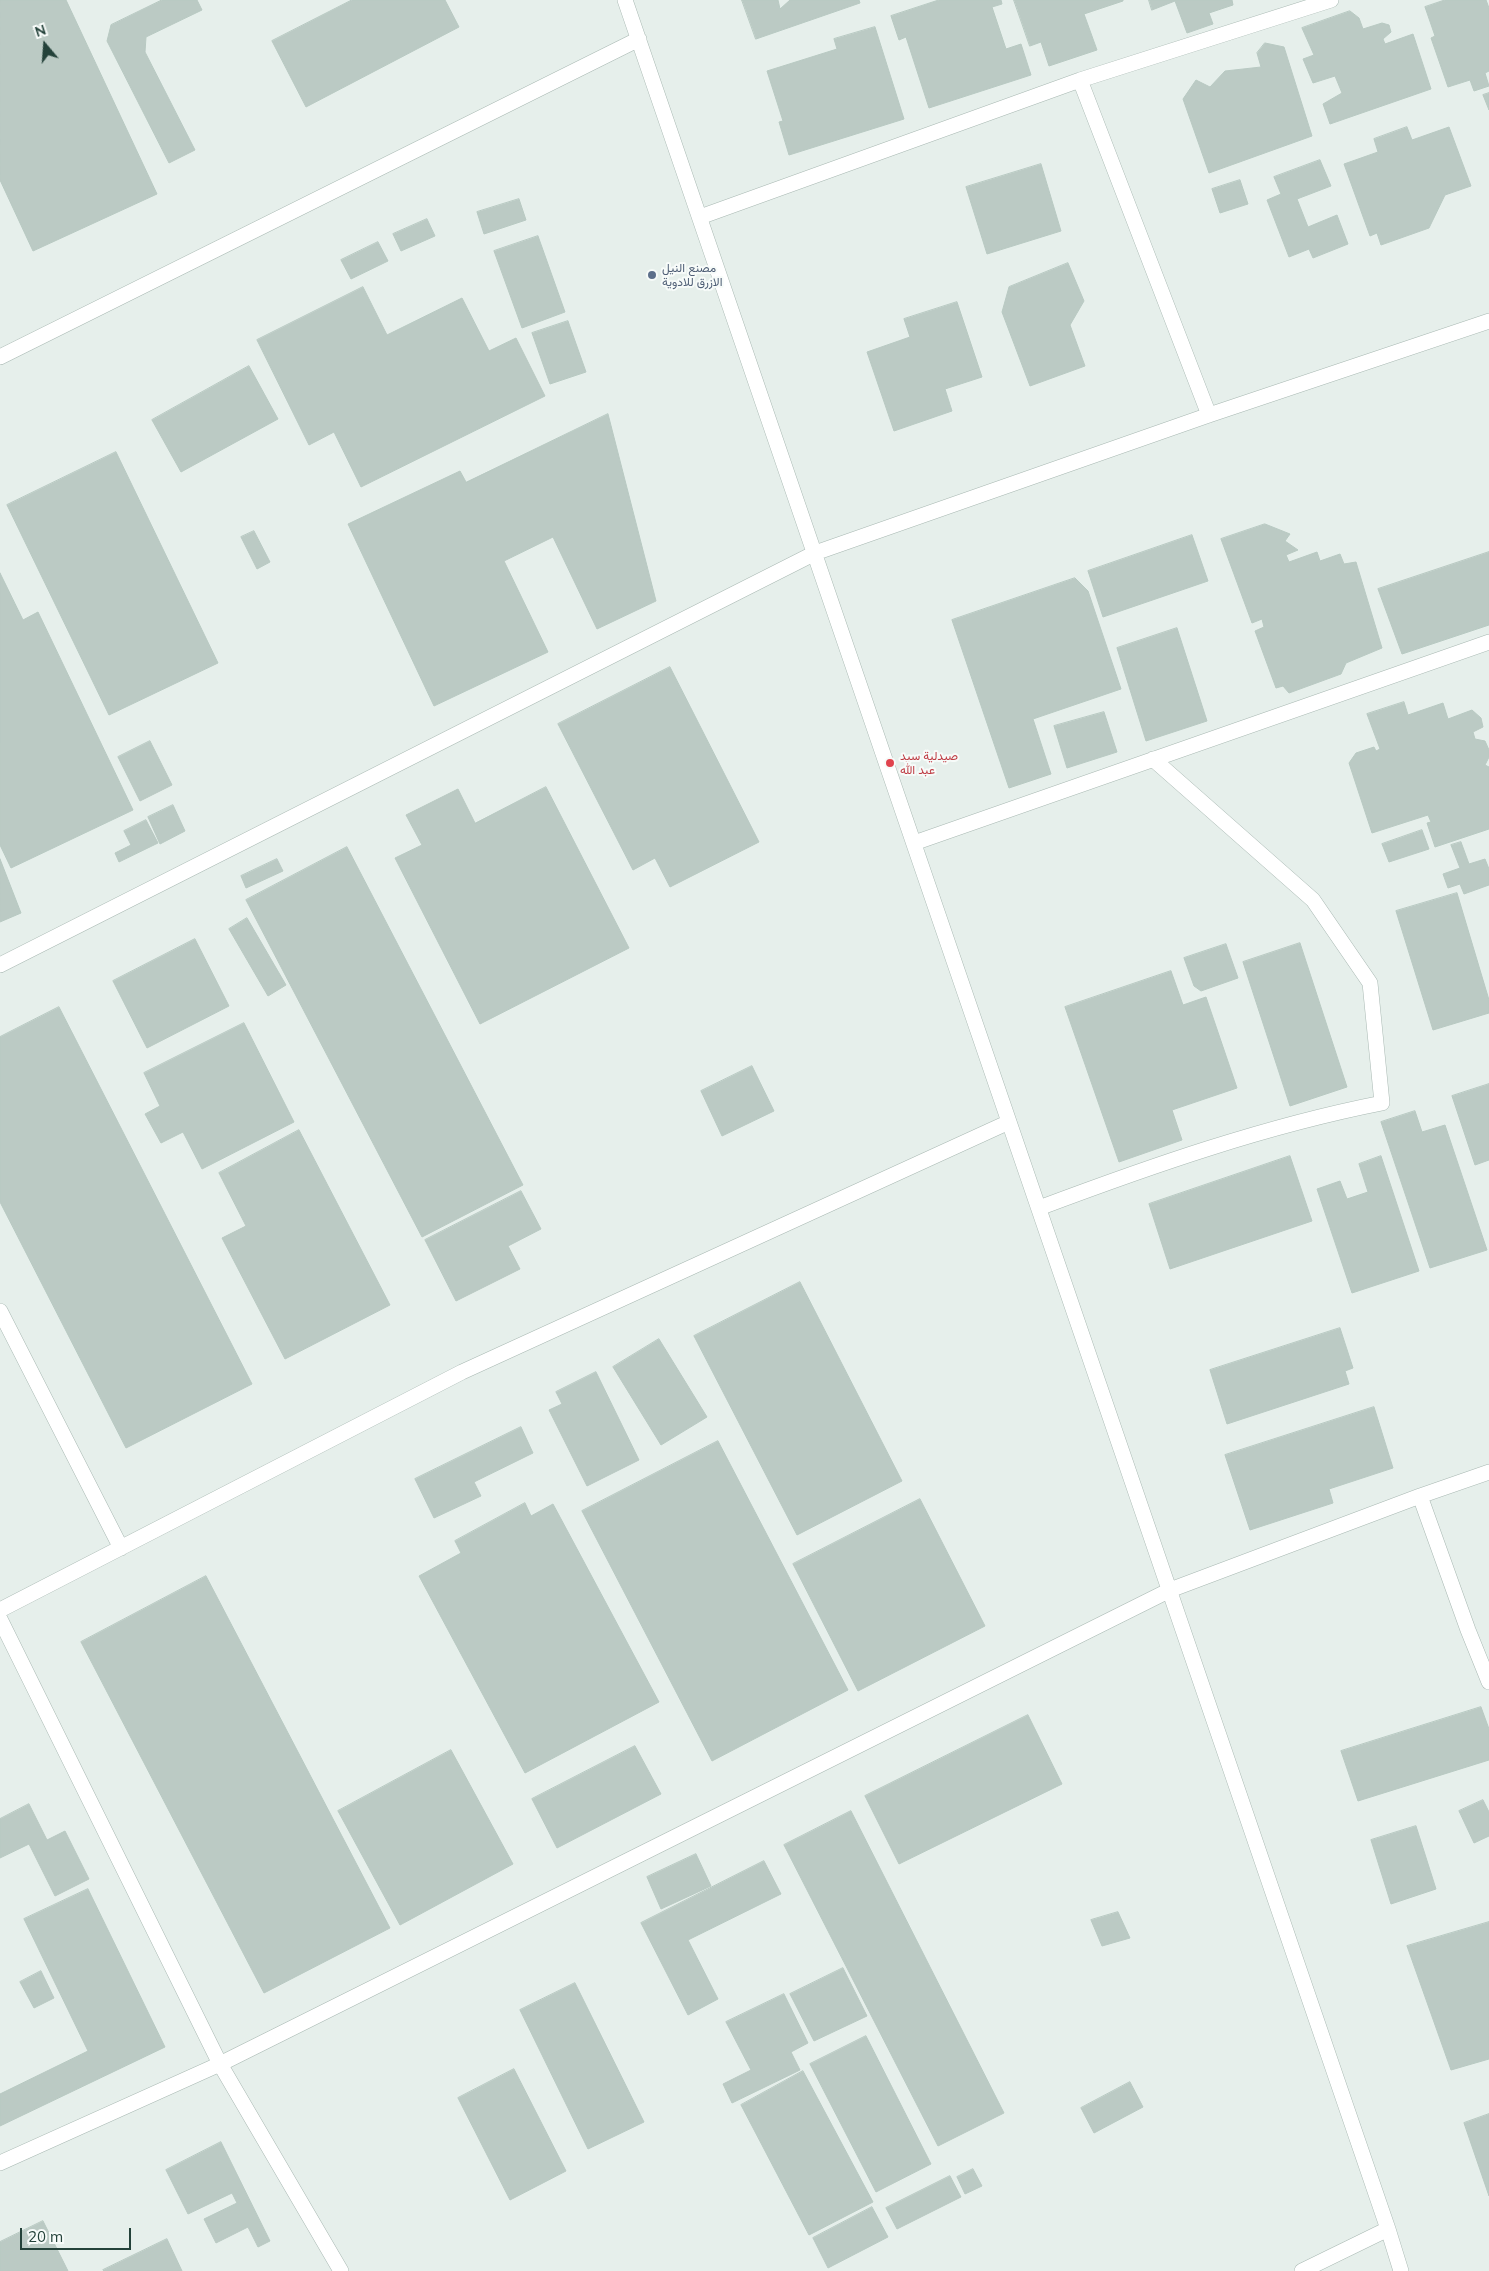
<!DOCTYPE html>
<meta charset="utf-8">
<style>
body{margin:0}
#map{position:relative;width:1489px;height:2271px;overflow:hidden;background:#e6efeb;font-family:Mulish,sans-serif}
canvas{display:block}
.north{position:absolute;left:20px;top:20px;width:50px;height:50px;-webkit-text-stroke:4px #f7fbf9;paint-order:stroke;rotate:342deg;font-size:14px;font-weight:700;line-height:20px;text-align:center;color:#24423a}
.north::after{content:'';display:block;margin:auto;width:18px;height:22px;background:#24423a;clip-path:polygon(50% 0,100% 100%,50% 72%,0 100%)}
.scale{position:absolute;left:20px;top:2228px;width:111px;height:22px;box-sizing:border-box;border:2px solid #24423a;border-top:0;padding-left:6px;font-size:15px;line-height:18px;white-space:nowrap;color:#24423a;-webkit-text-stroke:4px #f7fbf9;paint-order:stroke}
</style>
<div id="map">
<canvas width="1489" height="2271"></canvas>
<div class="north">N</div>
<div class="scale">20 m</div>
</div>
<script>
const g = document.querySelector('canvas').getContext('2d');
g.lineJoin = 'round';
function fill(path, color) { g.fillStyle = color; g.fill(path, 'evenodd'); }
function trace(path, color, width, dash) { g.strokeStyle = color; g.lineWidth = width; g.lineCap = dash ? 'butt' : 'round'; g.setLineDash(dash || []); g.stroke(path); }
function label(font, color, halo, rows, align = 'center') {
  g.font = font + ' Mulish,Vazirmatn,sans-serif'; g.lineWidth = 4; g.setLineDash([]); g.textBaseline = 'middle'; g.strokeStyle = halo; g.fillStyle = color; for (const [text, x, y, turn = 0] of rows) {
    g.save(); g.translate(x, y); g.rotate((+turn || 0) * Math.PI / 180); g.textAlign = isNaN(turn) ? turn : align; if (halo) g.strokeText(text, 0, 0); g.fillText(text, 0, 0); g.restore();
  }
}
const building = new Path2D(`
 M0,0H66L157,194L33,251L0,180Z
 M162,0H197L202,10L146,37L145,52L195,150L169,163L107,41L111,25Z
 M352,0H445L459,27L306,107L272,41Z
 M742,0H778L780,9L790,0H859L860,3L756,39Z
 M939,0H1001L1002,4L992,7L1006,49L1021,44L1031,75L929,108L906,37L899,40L891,16Z
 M1014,0H1123V1L1084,14L1097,50L1049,66L1041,42L1030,46Z
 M1149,0H1232L1233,5L1209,13L1213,24L1187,33L1175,1L1152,10Z
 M1445,0H1486L1489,8V71L1485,73L1489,86L1474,91L1470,80L1448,87L1431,38L1435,36L1425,7Z
 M1350,11L1359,18L1363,29L1382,23L1389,25L1391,32L1383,39L1385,44L1413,34L1431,89L1330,124L1323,104L1342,93L1335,76L1313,83L1303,59L1314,55L1302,28Z
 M875,27L904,119L789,155L779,122L783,121L767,71L837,49L834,39Z
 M1265,43L1284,47L1312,136L1209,173L1183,99L1196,80L1210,87L1225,71L1261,67L1257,53Z
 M1489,93V110L1483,95Z
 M1407,127L1412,140L1449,127L1471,186L1445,195L1429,228L1381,245L1377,233L1370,236L1344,164L1378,152L1374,139Z
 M1320,160L1331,186L1297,199L1308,227L1337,215L1348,244L1313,258L1309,249L1289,257L1267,200L1281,194L1274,177Z
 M1041,164L1061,231L987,254L966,187Z
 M1240,180L1248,204L1220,213L1212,189Z
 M519,199L526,220L484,234L477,212Z
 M427,219L435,236L401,251L393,234Z
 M538,236L565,312L522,328L494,251Z
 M378,242L388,261L351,279L341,260Z
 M1068,263L1084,301L1070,325L1085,366L1030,386L1002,312L1009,287Z
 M363,287L387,335L462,298L489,351L516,338L545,396L361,487L334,432L309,445L257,340Z
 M957,302L982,377L945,389L952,411L894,431L867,352L910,337L904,319Z
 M568,321L586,372L550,384L532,333Z
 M249,366L278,419L181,472L152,420Z
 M608,414L656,601L597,629L553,537L504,561L548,652L434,706L348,524L460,471L466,482Z
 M116,452L218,663L109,715L7,505Z
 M1265,524L1290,534L1285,541L1298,550L1286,555L1289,562L1317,552L1320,561L1340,554L1344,564L1356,562L1382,648L1346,663L1341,674L1289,693L1283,686L1276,688L1255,631L1264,627L1262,619L1252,623L1221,539Z
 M254,531L270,562L257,569L241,537Z
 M1192,535L1208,581L1103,617L1088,571Z
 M1489,552V625L1402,654L1378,589Z
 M0,573L23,620L38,612L133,810L11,868L0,845Z
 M1075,578L1088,591L1121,689L1033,719L1051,774L1009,788L952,620Z
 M1177,628L1207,721L1146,741L1117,648Z
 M670,667L759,842L670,887L655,858L633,870L558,724Z
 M1404,702L1408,715L1443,703L1448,719L1472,710L1481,718L1483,727L1473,732L1475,739L1485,741L1489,750V757L1485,765L1489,767V829L1435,847L1427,823L1431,822L1428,815L1372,833L1349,763L1356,753L1374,747L1376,751L1380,749L1367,714Z
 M1104,712L1117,752L1067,768L1054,726Z
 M150,741L172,785L140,801L118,757Z
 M546,787L629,948L480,1024L395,858L422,845L406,815L458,789L475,823Z
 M173,805L185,831L160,844L148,817Z
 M146,820L158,843L119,862L115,853L131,845L124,831Z
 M1422,830L1429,849L1389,862L1382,844Z
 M1461,842L1469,864L1485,859L1489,869V885L1464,894L1460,884L1448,888L1443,874L1460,868L1451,845Z
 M347,847L523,1185L422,1237L246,900Z
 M0,859L21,913L0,922Z
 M277,859L283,871L246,888L241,876Z
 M1457,893L1489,1000V1013L1433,1030L1396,911Z
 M247,918L286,985L268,996L229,929Z
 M195,939L229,1006L147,1048L113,981Z
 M1300,943L1347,1087L1290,1106L1243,962Z
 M1226,944L1238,978L1201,991L1194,986L1184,958Z
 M1171,971L1183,1005L1206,997L1237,1088L1172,1110L1182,1140L1119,1162L1065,1007Z
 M59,1007L252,1384L126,1448L0,1202V1037Z
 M244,1023L294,1122L202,1169L183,1132L161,1143L145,1114L160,1106L144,1073Z
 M752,1066L774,1111L722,1136L701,1091Z
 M1489,1084V1160L1475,1165L1452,1096Z
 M1415,1111L1422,1132L1445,1125L1487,1250L1430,1268L1381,1122Z
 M299,1130L390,1305L285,1359L222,1238L246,1226L219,1173Z
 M1290,1156L1312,1221L1170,1269L1149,1204Z
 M1381,1156L1419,1271L1352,1293L1317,1189L1340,1181L1347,1199L1368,1192L1359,1164Z
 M521,1191L541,1229L508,1246L520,1269L456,1301L425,1240Z
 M800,1282L902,1481L797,1535L694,1336Z
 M1340,1328L1353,1368L1345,1371L1349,1384L1227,1424L1210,1370Z
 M659,1339L707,1417L661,1445L613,1367Z
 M596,1372L639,1460L587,1486L549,1410L562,1404L556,1392Z
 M1374,1407L1393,1468L1329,1489L1333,1503L1250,1530L1225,1455Z
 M521,1427L533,1453L474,1482L481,1496L434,1518L415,1479Z
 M718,1441L848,1690L712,1761L582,1511Z
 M920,1499L985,1626L858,1691L793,1564Z
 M525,1503L531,1516L553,1504L659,1702L525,1773L419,1576L461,1553L455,1541Z
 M206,1576L390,1928L264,1993L81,1642Z
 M1481,1707L1489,1729V1760L1358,1801L1341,1751Z
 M1028,1715L1062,1784L899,1864L865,1796Z
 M635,1746L661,1794L557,1848L532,1799Z
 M451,1750L513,1864L400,1925L338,1811Z
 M1483,1800L1489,1812V1836L1474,1843L1459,1811Z
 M29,1804L47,1840L65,1831L89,1879L55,1896L29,1844L0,1858V1819Z
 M851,1811L1004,2113L938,2146L784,1845Z
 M1416,1826L1436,1889L1391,1904L1371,1840Z
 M696,1854L711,1886L661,1909L647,1877Z
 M764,1861L781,1894L688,1940L718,1999L688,2015L641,1923Z
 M88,1889L165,2047L0,2126V2094L88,2051L24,1919Z
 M1118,1912L1130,1938L1102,1946L1091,1920Z
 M1489,1922V2059L1451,2070L1407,1946Z
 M843,1968L867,2016L814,2041L790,1994Z
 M41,1971L54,1998L34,2008L20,1982Z
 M575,1983L644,2122L588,2149L520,2010Z
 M784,1994L808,2043L791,2052L800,2070L732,2103L723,2084L751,2070L726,2022Z
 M866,2036L931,2164L876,2192L810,2064Z
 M514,2069L566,2171L510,2200L458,2098Z
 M803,2071L873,2202L809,2235L741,2105Z
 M1130,2082L1143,2107L1094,2133L1081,2108Z
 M1489,2114V2196L1464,2123Z
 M221,2142L270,2241L258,2247L248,2227L216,2243L204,2219L237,2203L232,2193L188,2214L166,2170Z
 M973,2169L982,2186L965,2194L957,2177Z
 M950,2176L961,2197L897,2229L886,2208Z
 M872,2207L888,2237L828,2268L813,2238Z
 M43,2221L68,2271H0V2242Z
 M167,2239L182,2271H104L103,2270Z`);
const minor = new Path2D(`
 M625,0L1388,2229L1401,2271
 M1080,80L1209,415
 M700,217L1080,80L1331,0
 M0,357L639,39
 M914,843L1489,642
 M0,965L815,553L1209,415L1489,321
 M1039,1208C1151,1166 1265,1126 1382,1103L1370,983L1313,900L1153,759
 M0,1311L121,1548
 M1420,1496L1468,1630L1489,1682
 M0,1610L462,1372L1009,1122
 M0,1619L220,2064L341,2271
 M0,2163L220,2064L1170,1590L1420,1496L1489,1472
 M1302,2271L1388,2229`);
const markers = [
 [652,275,5,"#5c6f8a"],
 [890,763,5,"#e0444e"]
];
const serviceNames = [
 ["مصنع النيل",662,268],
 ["الازرق للادوية",662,282]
];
const healthNames = [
 ["صيدلية سيد",900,756],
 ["عبد الله",900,770]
];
fill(building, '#bbcac4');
trace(building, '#b8c9c2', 1);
trace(minor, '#a8b8b2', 16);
trace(minor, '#fff', 15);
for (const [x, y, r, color] of markers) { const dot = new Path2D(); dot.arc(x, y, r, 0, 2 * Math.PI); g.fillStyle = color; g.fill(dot); trace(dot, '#f7fbf9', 2); }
label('12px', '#4e5e75', '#f7fbf9', serviceNames, 'left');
label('12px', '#be3a42', '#f7fbf9', healthNames, 'left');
</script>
